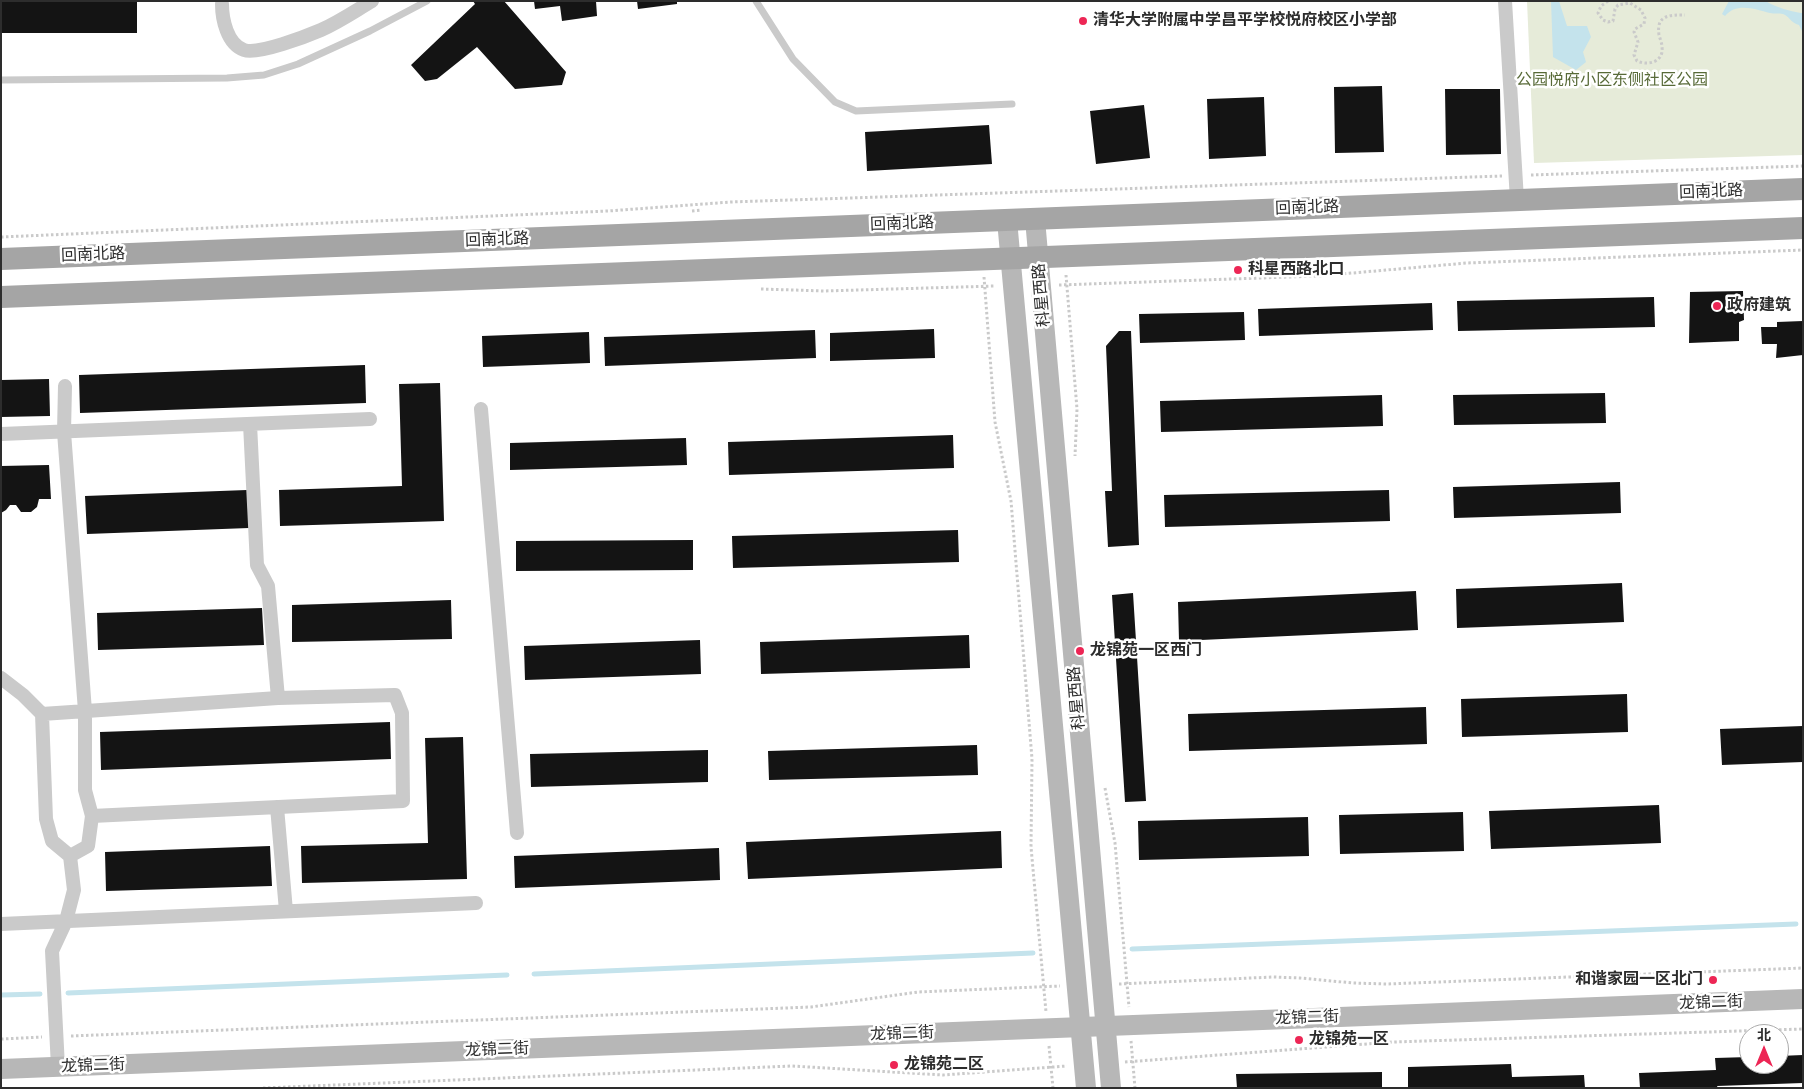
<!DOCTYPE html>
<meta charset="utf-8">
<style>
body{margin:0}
#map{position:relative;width:1804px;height:1089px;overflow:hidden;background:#fff;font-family:"Space Grotesk","Noto Sans SC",sans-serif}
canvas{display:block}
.frame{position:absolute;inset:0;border:2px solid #2d2d2d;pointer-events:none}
.north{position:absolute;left:1739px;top:1024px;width:50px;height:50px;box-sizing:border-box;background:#fff;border:1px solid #ababab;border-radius:50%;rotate:0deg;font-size:14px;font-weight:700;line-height:20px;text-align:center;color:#2d2d2d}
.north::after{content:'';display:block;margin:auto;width:18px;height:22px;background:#ed2655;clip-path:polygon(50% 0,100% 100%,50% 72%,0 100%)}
</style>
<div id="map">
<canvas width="1804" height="1089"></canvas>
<div class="frame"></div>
<div class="north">北</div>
</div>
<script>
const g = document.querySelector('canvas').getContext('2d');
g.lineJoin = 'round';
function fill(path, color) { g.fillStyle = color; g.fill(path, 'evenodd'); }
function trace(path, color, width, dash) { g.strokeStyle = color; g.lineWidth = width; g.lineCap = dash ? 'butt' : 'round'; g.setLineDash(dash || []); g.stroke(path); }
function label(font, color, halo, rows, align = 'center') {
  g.font = font + ' "Space Grotesk","Noto Sans SC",sans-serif'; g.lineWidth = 5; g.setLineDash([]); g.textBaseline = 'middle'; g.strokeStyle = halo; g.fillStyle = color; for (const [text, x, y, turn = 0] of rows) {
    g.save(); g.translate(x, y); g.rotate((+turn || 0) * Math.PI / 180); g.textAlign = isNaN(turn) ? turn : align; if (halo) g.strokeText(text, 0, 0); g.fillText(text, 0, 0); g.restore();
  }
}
const green = new Path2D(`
 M1527,1H1803V155L1534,163Z`);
const water = new Path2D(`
 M1551,1H1559L1567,26H1587L1591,37L1583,52L1586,62L1576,70L1553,57Z
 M1729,1H1766C1772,6 1795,13 1803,13V33L1799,25C1791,23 1789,16 1783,14C1779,13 1774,14 1770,13C1755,9 1736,2 1725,16L1722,14Z`);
const stream = new Path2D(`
 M1132,949L1796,924
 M534,974L1033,953
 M68,993L507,975
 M1,995L40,994`);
const building = new Path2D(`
 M1,1H137V33H1Z
 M473,1H504L566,72L562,85L515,89L477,47L437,79L425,81L411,65L475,4Z
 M534,1H596L597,16L562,21L560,6L535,9Z
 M637,1H677V4L638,9Z
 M1382,86L1384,152L1335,153L1334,87Z
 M1445,89H1500L1501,154L1446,155Z
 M1264,97L1266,156L1209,159L1207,99Z
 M1144,105L1150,158L1096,164L1090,111Z
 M989,125L992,164L867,171L865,132Z
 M1743,291L1744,320L1739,322V341L1689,343L1690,292Z
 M1654,297L1655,327L1458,331L1457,301Z
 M1432,303L1433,330L1259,336L1258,309Z
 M1244,312L1245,340L1140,343L1139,314Z
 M1803,321V355L1776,358L1777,344H1762L1761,327H1777V322Z
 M934,329L935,358L830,361V333Z
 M815,330L816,358L605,366L604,337Z
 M1119,331H1131L1139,545L1108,547L1105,491H1112L1106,346Z
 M589,332L590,363L483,367L482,336Z
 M365,365L366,403L80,413L79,375Z
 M49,379L50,416L1,417V380Z
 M440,383L444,521L280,526L279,490L402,486L399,384Z
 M1605,393L1606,423L1454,425L1453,395Z
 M1382,395L1383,426L1161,432L1160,401Z
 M953,435L954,468L729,475L728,442Z
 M686,438L687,465L510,470V443Z
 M49,465L51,499H39L37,507L31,512H21L16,505H10L6,510L1,513V466Z
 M1620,482L1621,513L1454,518L1453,487Z
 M247,490L249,528L87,534L85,496Z
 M1389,490L1390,521L1165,527L1164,495Z
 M958,530L959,562L733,568L732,536Z
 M693,540V570L516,571V541Z
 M1622,583L1624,622L1457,628L1456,589Z
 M1416,591L1418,630L1179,641L1178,602Z
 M1133,593L1146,801L1125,802L1112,595Z
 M451,600L452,639L292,642V605Z
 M262,608L264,645L98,650L97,613Z
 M969,635L970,668L761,674L760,642Z
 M700,640L701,674L525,680L524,646Z
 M1627,694L1628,732L1462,737L1461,699Z
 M1426,707L1427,744L1189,751L1188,714Z
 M390,722L391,759L101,770L100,732Z
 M1803,726V762L1722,765L1720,729Z
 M463,737L467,879L302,883L301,846L428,843L425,738Z
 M977,745L978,775L769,780L768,751Z
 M708,750V782L531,787L530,754Z
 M1659,805L1661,843L1491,849L1489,811Z
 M1463,812L1464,851L1340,854L1339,815Z
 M1308,817L1309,856L1139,860L1138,821Z
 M1001,831L1002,868L748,879L746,842Z
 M270,846L272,886L106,891L105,852Z
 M719,848L720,880L515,888L514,856Z
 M1803,1055V1083L1717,1086L1718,1088H1640L1639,1073L1716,1070L1715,1058L1749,1057V1064H1779V1056Z
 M1511,1064L1512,1077L1584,1075L1585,1088H1408V1067Z
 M1382,1072V1088H1237L1236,1074Z`);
const path = new Path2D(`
 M1608,1L1601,6L1598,13L1603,20L1608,22L1613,21L1615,9L1618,5L1630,3L1641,10L1645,18L1644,24L1635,29L1634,32L1638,42L1634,55L1637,61C1648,66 1664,62 1662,47C1662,43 1660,39 1659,35C1656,15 1669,15 1685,15
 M1531,175L1803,166
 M692,211L702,210
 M1,237L608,211L731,202L1502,176
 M1066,275L1077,409L1075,456
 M984,277L995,422L1011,501L1032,759L1031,847L1046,1012
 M1059,285L1318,276L1467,263L1803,250
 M761,289L824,291L995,286
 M1105,788L1115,843L1129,1007
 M1119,984L1273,977L1300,978L1353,983L1387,984L1803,968
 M71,1036L811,1007L918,992L1060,986
 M1,1039L42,1037
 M1131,1041L1135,1088
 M1049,1046L1053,1088
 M1125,1062L1393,1042L1803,1029
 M263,1088L792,1066L943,1075L1067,1066`);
const lane = new Path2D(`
 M756,1L793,59L835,102L856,111L1012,104
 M1,80L227,78L264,75L298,64L370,31L427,1`);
const street = new Path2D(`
 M1505,1L1517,200
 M222,4C222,19 227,44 244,50C258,55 307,36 321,30C339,22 355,11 372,1
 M65,386L64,432L85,711V790L92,816L88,846L70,856
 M481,409L517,833
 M250,424L257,565L268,586L278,698
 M1,434L370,419
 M1,678L23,695L42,714L46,819L52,841L70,856L74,890L66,921L52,951L58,1067
 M42,714L278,698L395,695L402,713L403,801L92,816
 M277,807L286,911
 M1,924L476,903`);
const secondary = new Path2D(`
 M1035,219L1111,1088
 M1007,220L1086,1088
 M1,1069L1803,999`);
const primary = new Path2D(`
 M1,259L1803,189
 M1,297L1803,228`);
const markers = [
 [1083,21,5,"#ed2655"],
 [1238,270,5,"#ed2655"],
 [1717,306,5,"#ed2655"],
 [1080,651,5,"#ed2655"],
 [1713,980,5,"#ed2655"],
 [1299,1040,5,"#ed2655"],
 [894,1065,5,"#ed2655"]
];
const poiNames = [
 ["清华大学附属中学昌平学校悦府校区小学部",1093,21],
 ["科星西路北口",1248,270],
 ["政府建筑",1727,306],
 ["龙锦苑一区西门",1090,651],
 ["和谐家园一区北门",1703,980,"right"],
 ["龙锦苑一区",1309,1040],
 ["龙锦苑二区",904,1065]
];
const parkNames = [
 ["公园悦府小区东侧社区公园",1612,81]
];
const streetNames = [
 ["回南北路",1711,192,-2],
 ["回南北路",1307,208,-2],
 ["回南北路",902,224,-2],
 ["回南北路",497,240,-2],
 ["回南北路",93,255,-2],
 ["科星西路",1042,295,-95],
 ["科星西路",1077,698,-95],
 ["龙锦二街",1711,1003,-2],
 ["龙锦二街",1307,1018,-2],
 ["龙锦二街",902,1034,-2],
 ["龙锦二街",497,1050,-2],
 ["龙锦二街",93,1066,-2]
];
fill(green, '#e6ebd9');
fill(water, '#c4e3ec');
trace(stream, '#c4e3ec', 5);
fill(building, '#141414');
trace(path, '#cacaca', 3, [2.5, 2.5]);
trace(lane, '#cacaca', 7);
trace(street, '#cacaca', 14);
trace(secondary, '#b7b7b7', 20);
trace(primary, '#a5a5a5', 22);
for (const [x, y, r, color] of markers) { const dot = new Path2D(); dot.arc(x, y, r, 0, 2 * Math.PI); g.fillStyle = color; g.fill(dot); trace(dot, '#fff', 2); }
label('bold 16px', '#2d2d2d', '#fff', poiNames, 'left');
label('16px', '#586a38', '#fff', parkNames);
label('16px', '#2d2d2d', '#fff', streetNames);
</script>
